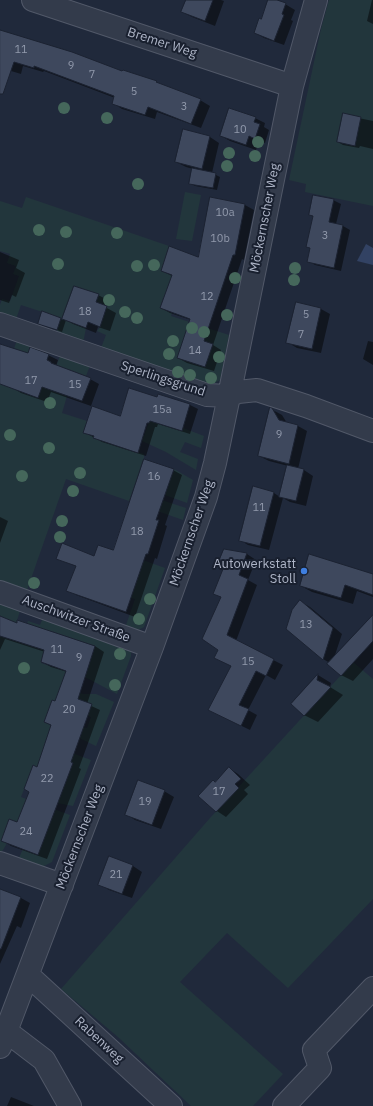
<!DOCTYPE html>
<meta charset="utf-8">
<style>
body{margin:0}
canvas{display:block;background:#20293b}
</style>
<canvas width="373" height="1106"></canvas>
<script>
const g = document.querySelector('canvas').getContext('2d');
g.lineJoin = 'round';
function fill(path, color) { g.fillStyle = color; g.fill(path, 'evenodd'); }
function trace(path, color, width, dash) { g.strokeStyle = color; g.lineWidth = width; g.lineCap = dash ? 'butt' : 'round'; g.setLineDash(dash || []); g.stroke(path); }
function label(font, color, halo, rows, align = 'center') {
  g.font = font + ' "IBM Plex Sans",sans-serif'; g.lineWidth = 4; g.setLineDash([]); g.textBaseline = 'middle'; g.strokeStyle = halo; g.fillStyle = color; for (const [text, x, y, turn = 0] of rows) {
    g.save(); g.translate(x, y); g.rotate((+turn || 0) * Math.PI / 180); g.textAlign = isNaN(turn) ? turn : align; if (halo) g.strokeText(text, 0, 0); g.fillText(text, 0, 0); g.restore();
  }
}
const green = new Path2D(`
 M329,0H373V206L305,192L306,184L289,180L321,29Z
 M185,192L201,195L192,241L176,239Z
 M26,197L169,246L161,271L173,275L175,303L163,298L160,308L172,313L171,316L229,335L220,380L210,386L101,348L106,335L97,331L100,327L107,306L96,302L98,294L75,286L62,319L86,328L83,343L56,333L61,318L21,305L16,319L0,313V305L2,299L10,301L19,276L13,274L16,266L7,263L10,254L0,251V201L22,208ZM185,335L213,344L205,367Z
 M18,337L39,347L36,356L42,387L48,389L61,353L91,363L86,376L68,369L67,396L62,413L87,421L83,433L94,436L93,438L144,454V459L129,501L66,479L26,593L0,584V380L3,381Z
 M150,420L182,431L183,428L204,436L201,448L185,442L180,452L198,459L196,470L166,452L142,441Z
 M174,469L193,480L187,503L165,495Z
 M155,498L186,508L183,520L140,505Z
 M123,553L165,568L144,627L134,632L125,628L135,599L131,598L137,579Z
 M0,600L21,608L11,639L21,642L28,621L40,625L44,616L131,651V656L117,694L85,677L95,646L51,631L41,663L75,674L71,689L83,694H96L114,702L96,746L79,738L83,727L87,728L91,717L52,701L44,722L51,725L45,743L91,760L73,806L57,803L73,763L47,752L40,768L33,766L21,797L70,815L52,862L40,868L18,860L23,849L38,855L17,822L9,819L1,841L7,843L3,850L0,853Z
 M353,662L373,679V899L288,988L227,933L180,982L283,1074L253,1106H191L118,1037L61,989L210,818Z`);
const water = new Path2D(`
 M366,244L373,248V265L357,261Z`);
const shadow = new Path2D(`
 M187,0H221L224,1L215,26L192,17L182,12Z
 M269,0H274L285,4L295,10L291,20L293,21L284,45L264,38L255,33Z
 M372,0H373V24L367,21Z
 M0,30L123,73L156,82L164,86L200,100L210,106L201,128L157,112L155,119L122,109L113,103L115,98L44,71L43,72L23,66L21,74L1,68L0,70Z
 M344,115L373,121V149L360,146L359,148L343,145L338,142Z
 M255,118L265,123L264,127L269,130L265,143L259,141L256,150L230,141L221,136Z
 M184,131L210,137L219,143L212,173L220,177L217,190L195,186L190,183L193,169L186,167L176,162Z
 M211,198L245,205L254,210L244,260L242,259L213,345L221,350L214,371L187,363L178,358L191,320L170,313L161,308L172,276L162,271L199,258Z
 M333,200L341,204L336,224L343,226L350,230L341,271L315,265L308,261L311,248L314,217L310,215Z
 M0,252L19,260L16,268L25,273L16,297L12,295L9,303L0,300Z
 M75,287L98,295L108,300L105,307L116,313L110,331L98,327L96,333L73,324L66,320L62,332L39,323L61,319L63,320Z
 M321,309L330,314L321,353L297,348L287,342Z
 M368,341L373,342V365L363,359Z
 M0,345L28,355H48L58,360L56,366L90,379L99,384L91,406L51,392L47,402L21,393L0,380Z
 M159,395L190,405L198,409L190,434L158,424L157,427H155L146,456L102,442L84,432L120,417L158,398Z
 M271,409L282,415L287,423L298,426L307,431L298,469L304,470L313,476L306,506L290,502L283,498L269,550L248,545L240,540L254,488L274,493L280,497L288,466L269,461L259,456Z
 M173,470L182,475L165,525L167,526L157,559L155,558L135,617L76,595L68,590L77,567L57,558L95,557L113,551Z
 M0,517L8,521L0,543Z
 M225,550L247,554L256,560L248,580L257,585L236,641L283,665L275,680L266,675L248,710L257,715L250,730L219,715L232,666L219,650L222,598L214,593L224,569Z
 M373,575V597L357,591L353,604L312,592L301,586Z
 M301,602L310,607L342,634L334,658L373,616V659L353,681L341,675L330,663L323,659Z
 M0,618L17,624L18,622L95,646L104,652L87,704L100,710L79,768L81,769L47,859L11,846L2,840L18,824L30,792L52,726L45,722L56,703L67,672L51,667L42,662L45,652L5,639L0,650Z
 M318,675L331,683L330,687L343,695L318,722L304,715L292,703Z
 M229,768L238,774L250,785L244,790L248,794L226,817L217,811L200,796L213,781L216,782Z
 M164,791L174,797L161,829L135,820L126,814Z
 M110,857L133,866L142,872L132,898L109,890L99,884Z
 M0,890L21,898L30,903L21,928L17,926L0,964Z
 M11,1097L34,1106H7Z`);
const building = new Path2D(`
 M186,0H213L205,21L181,12Z
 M268,0H277L286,3L282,14L284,15L274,41L254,33L259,18L261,19Z
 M0,30L72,52L122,71L123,70L157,81L156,82L201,99L191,124L148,107L145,115L112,104L114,96L34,66V68L14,62L3,94H0Z
 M229,108L256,117L254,122L260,124L255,139L249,136L246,145L220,136Z
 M343,113L361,117L355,146L337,142Z
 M183,129L210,136L202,169L175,162Z
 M192,168L216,173L213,188L189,184Z
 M313,195L334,199L329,222L343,225L334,268L307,262L310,248L306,247L313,216L309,215Z
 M210,197L245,204L235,255H233L204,341L213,344L205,367L177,358L190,319L160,308L172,275L161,271L169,246L198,257Z
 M74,286L99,294L96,302L107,306L100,327L88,322L86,328L62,319Z
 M296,302L321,308L312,349L286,343Z
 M42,311L61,318L57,330L38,324Z
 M0,344L28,353L30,347L49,354L47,360L51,362V363L91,378L82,401L42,387L38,398L0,384Z
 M129,388L157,397L158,394L190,404L182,431L150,421L149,423H147L138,453L93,438L94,436L83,433L92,406L120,416Z
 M270,407L272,408L279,420L298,425L289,464L258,456Z
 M144,459L174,469L156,520H159L148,554H146L126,612L66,591L76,566L56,559L62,543L94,556L98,545L113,550Z
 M287,465L304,469L296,501L279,497Z
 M253,486L274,492L260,546L239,541Z
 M224,549L247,553L239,575L248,579L227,635L274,659L266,676L256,671L239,705L249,709L241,726L208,710L231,666L214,658L218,650L202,639L221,597L213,594L223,569L217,566Z
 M309,554L373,574V595L345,585L341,598L300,586Z
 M300,600L333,628L323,660L286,629L292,610Z
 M373,615V641L341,676L327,664Z
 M0,616L17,623V620L95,646L78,699L92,704L71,762L73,763L38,855L1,841L9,819L17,822L29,792L24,789L33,765L37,767L51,725L44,722L52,700L55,701L66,671L41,662L44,650L0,636Z
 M318,674L317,680L331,687L304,716L291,704Z
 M229,767L241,779L235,784L239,788L216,812L198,796L213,780L215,782Z
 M138,780L165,790L152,825L125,815Z
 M109,856L133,865L122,894L98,885Z
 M0,889L21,897L1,949H0Z`);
const minor = new Path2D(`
 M33,0L292,86
 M0,324L207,395L229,396L238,392L257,390L306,406L373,431
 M0,592L152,647
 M0,863L62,885
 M28,975L171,1106
 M6,1031L44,1060L70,1106
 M0,1047L152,647L206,497L215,463L229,396L292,86L316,0
 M284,1106L320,1068L314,1050L373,988`);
const trees = [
 [64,108],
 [107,118],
 [258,142],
 [229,153],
 [255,156],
 [227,166],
 [138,184],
 [39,230],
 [66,232],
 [117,233],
 [58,264],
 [154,265],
 [137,266],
 [295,268],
 [235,278],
 [294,280],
 [109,300],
 [125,312],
 [227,315],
 [137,318],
 [192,328],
 [204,332],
 [173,341],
 [169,354],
 [219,357],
 [178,372],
 [190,375],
 [211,378],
 [50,403],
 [10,435],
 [49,448],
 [80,473],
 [22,476],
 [73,491],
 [62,521],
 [60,537],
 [34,583],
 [150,599],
 [139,619],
 [120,654],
 [24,668],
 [115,685]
];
const markers = [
 [304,571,4,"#3f7fe0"]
];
const numberNames = [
 ["11",21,50],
 ["9",71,66],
 ["7",92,75],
 ["5",134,92],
 ["3",184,107],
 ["10",240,130],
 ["10a",225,213],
 ["3",325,236],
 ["10b",220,239],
 ["12",207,297],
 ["18",85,312],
 ["5",306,315],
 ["7",301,335],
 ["14",195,351],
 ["17",31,381],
 ["15",75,385],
 ["15a",162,410],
 ["9",279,435],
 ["16",154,477],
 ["11",259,508],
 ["18",137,532],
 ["13",306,625],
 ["11",57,650],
 ["9",79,658],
 ["15",248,662],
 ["20",69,710],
 ["22",47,779],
 ["17",219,792],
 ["19",145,802],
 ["24",26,832],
 ["21",116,875]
];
const streetNames = [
 ["Bremer Weg",162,43,18],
 ["Möckernscher Weg",265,218,-79],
 ["Sperlingsgrund",163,379,18],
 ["Möckernscher Weg",192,533,-71],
 ["Auschwitzer Straße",76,619,20],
 ["Möckernscher Weg",80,837,-69],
 ["Rabenweg",99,1040,43]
];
const poiNames = [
 ["Autowerkstatt",296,564],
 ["Stoll",296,579]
];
fill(green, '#22363c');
fill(water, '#324263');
fill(shadow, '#0007');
fill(building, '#3e485d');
trace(building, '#1b2231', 1);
trace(minor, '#515868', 24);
trace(minor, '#333b4b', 22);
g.fillStyle = '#45675b';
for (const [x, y] of trees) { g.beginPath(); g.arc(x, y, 6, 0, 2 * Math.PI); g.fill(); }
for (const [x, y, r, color] of markers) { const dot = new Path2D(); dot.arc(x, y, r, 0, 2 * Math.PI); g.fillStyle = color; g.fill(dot); trace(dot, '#19202f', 1.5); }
label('11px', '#929aac', null, numberNames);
label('13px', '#aeb5c7', '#19202f', streetNames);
label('13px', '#aeb5c7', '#19202f', poiNames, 'right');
</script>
